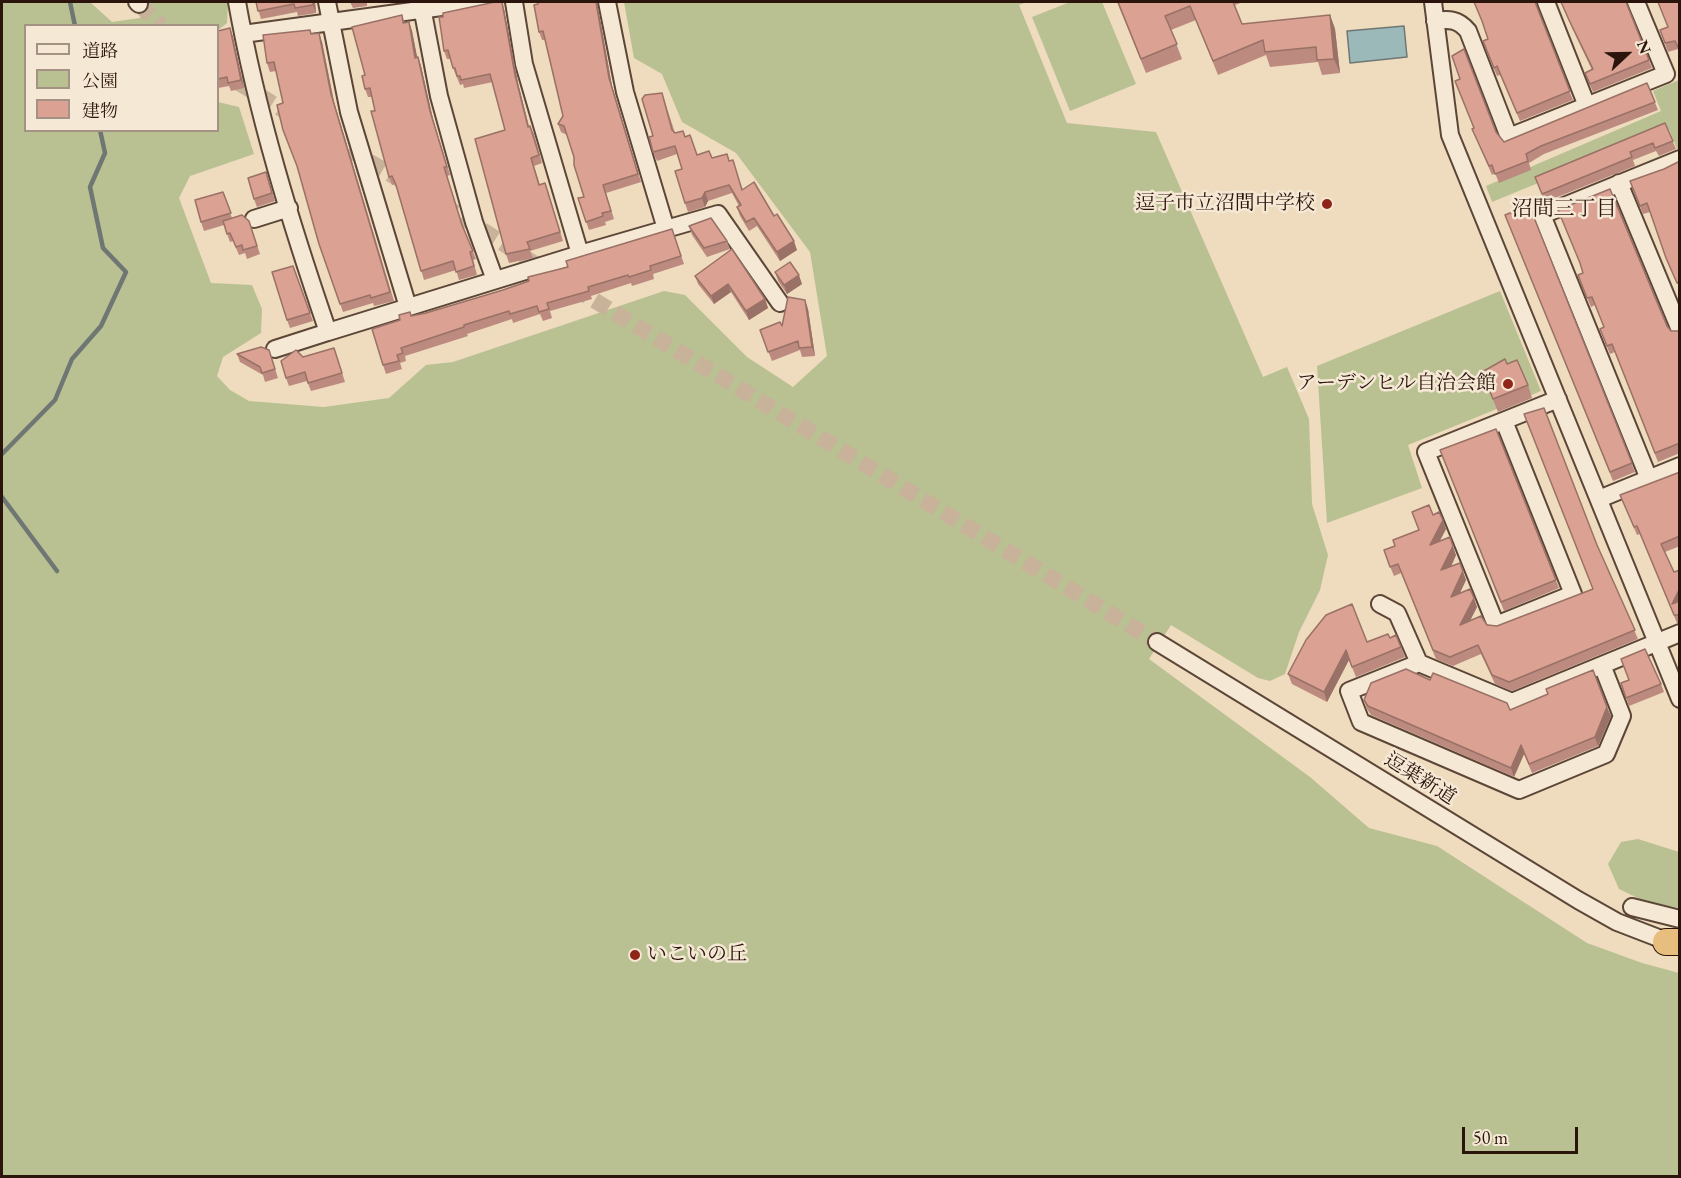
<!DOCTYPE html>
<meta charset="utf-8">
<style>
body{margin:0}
#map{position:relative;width:1681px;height:1178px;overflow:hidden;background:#efdbbd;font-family:"EB Garamond","Noto Serif JP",serif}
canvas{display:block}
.frame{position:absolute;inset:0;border:3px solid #2b140c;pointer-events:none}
.legend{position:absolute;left:24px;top:24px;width:195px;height:108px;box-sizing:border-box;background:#f5e8d4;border:2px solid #a49384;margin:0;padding:8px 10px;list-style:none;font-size:18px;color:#2b140c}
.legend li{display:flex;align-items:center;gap:12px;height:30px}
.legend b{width:30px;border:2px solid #a49384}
.north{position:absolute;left:1597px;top:24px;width:60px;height:60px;-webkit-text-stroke:4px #f5e8d4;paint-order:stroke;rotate:68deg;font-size:16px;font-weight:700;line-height:24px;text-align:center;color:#2b140c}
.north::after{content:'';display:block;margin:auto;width:21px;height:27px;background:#2b140c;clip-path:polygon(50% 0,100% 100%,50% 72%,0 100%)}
.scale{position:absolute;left:1462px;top:1127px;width:116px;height:27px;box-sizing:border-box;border:3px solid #2b140c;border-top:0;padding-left:8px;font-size:18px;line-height:21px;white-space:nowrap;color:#2b140c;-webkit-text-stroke:4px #f5e8d4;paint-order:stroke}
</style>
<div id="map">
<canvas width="1681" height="1178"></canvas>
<div class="frame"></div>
<ul class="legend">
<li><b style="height:8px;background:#f5e8d4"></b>道路</li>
<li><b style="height:16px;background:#b9c092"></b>公園</li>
<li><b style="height:16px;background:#dba192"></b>建物</li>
</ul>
<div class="north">N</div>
<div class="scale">50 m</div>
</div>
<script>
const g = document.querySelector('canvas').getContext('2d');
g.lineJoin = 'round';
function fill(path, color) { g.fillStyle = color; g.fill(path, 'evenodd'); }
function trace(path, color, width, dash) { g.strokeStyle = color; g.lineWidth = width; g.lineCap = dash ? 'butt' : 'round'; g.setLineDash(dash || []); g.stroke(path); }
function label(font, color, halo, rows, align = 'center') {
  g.font = font + ' "EB Garamond","Noto Serif JP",serif'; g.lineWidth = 5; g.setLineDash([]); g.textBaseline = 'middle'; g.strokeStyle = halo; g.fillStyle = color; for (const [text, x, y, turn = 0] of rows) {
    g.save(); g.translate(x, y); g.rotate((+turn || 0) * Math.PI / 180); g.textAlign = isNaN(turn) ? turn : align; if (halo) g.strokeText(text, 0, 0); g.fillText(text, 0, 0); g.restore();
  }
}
const green = new Path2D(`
 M2,2H90L112,22L140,18L149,2H228L227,23L218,30V26H26V130H218V102L239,107L254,154L190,176L179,198L211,283L252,285L262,309L261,333L223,357L217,376L230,390L249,401L324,407L389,398L426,365L453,362L664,291L685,295L747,357L793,387L827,356L810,252L736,153L682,122L662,74L634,58L624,2H1027L1019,5L1067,123L1156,132L1263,377L1287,367L1309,419L1312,504L1328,555L1320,590L1299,632L1285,674L1270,681L1258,678L1171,625L1149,659L1310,777L1369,828L1437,846L1587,943L1642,963L1679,973V1176H2Z
 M1070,2H1102L1136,84L1070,111L1032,17Z
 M1679,80V148L1677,149L1669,129L1492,202L1486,186L1661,111L1653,91Z
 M1500,291L1541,391L1408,445L1422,488L1327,523L1317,366Z
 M1638,839L1679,852V908L1644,901L1619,889L1608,864L1621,842Z`);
const water = new Path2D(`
 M1404,26L1407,57L1350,63L1347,31Z`);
const stream = new Path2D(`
 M70,2L75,26
 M2,454L55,400L72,359L101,326L126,272L103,248L90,187L105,153L100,130
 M2,497L57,571`);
const minorTunnel = new Path2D(`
 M139,4L161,26
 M218,70L296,118
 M328,137L407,184
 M442,204L549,273
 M574,288L1157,642`);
const minor = new Path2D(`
 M137,2L139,4
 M237,2C257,114 291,224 328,332L580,254L524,64L514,2
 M327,2L349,112L408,307
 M421,2L439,96L474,222L495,280
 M1433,2L1450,135L1680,699
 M1546,2L1587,106
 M1435,21C1449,19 1458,19 1468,31L1509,137L1666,74L1636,2
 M243,34L478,2
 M1619,183L1680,330
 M254,219L289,208
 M666,229L718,214L780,303
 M580,254L666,229L625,92L607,2
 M275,349L328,332
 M1504,421L1573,594L1496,625L1426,452L1558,399
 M1649,479L1542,215L1680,159
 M1599,499L1680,466
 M1380,604L1397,613L1419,663
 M1157,642L1578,900L1617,922L1674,944
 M1602,665L1622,716L1606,754L1519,790L1361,722L1349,691L1419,663L1512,702C1568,679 1624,656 1680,633
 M1632,907L1680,919`);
const highway = new Path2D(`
 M1666,942H1680`);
const wall = new Path2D(`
 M256,2H315L316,13L298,16L297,12L261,19Z
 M350,2H384L367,3V6L353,8Z
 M538,2H597L612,86L641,182L606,193L614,219L605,222L606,225L589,230L578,198L584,197L574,157L567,135L561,132L558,124L563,116L545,40H542L539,32Z
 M1117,2H1243L1235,5L1242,24L1330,15L1335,29L1340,73L1322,75L1318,62L1270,67L1266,55L1218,75L1196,20L1171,30L1182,59L1146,73Z
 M1535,2L1573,100L1520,121L1500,75L1497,76L1486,50L1488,39L1483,25Z
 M1561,2H1626L1652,68L1593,92L1585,73L1592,70L1572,28Z
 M1680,2L1678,49L1668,52L1660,30L1668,27Z
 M504,9L518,83L529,126H530L534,134L542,163L534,166L540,185L548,191L563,241L530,251L533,258L509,263L506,254L505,130L493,82L464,88L463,84L460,85L453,68L450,59H447L444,51Z
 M402,15L405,23L409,22L412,31L417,58L418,57L421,66L433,119L450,175L447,176L464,229L476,259L473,260L477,275L459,280L456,270L424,280L398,190L395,184L392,185L389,177L372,97H368L365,89V75Z
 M230,28L233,37L244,88L231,91L229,86L218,88V31Z
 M312,34L322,42L334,102L394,301L374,306L373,303L343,312L319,244L283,103L276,71L270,72L267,63Z
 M1647,83L1658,110L1544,154L1529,163L1531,170L1499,183L1495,173L1492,175L1472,129L1496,132L1504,142Z
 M662,93L675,133L685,137L697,155L712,158L729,161L743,190L774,216L797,250L780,261L757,226L749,231L740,216L737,207L739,206L732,193L708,201L705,207L688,212L685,203L682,169L677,154L657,161L653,152V136Z
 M1665,123L1676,149L1659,156L1656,151L1633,160L1635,166L1545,202L1535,177Z
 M1680,161V289L1669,266L1650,212L1643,214L1633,189L1664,169Z
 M269,181L275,201L257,207L254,199Z
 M223,192L232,218L249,221L260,254L247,259L245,253L239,255L233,241L230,242L224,225L204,231L201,222Z
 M1529,205L1635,472L1613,481L1508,223Z
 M689,226L727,241L730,249L707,257L692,235Z
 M672,229L684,264L653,274L654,279L632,286L631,283L591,296L592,299L550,311L552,318L543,321L540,314L513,323L512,319L467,334L468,336L405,356L406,361L400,363L402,369L386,374L383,365L411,316L426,313L503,290Z
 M732,249L765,299L768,308L749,320L731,292L714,304L698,284L695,276Z
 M293,266L313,321L290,328L287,320Z
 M775,272L802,284L787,294L778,281Z
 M1583,273L1667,326L1671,331H1680V453L1658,462L1615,352L1610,354L1603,337L1604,327L1595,305L1591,307L1581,283Z
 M805,300L808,309L815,356L802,357L800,350L772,361L760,330L782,326Z
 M334,348L345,382L311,391L307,381L289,386L286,378L303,357Z
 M237,354L272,359L278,378L265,382L263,375L240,362Z
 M1507,364L1528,385L1532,398L1498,412L1482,372Z
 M1496,429L1559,588L1504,611L1440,450Z
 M1680,472V546L1665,552L1674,572L1680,570V623H1677L1640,534L1637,535L1620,495Z
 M1433,515L1446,529L1439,542L1456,555L1451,567L1466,580L1460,593L1477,607L1470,621L1497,626L1593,589L1597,545L1638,639L1512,691L1495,684L1481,654L1453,666L1436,659L1401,573L1394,576L1387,559L1395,546L1419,530Z
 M1390,638L1401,647L1405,657L1356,677L1349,660L1327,702L1292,684L1288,674L1367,642Z
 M1430,680L1510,710L1611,716L1598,746L1532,773L1524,754L1514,777L1371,715L1367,709L1364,700Z
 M1621,683L1661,684L1664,692L1629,706Z`);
const shadedWall = new Path2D(`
 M313,2H315L316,13L313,5Z
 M502,2L504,9L518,83L531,135L515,75Z
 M596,2H597L612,86L641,182L609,78Z
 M1330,15L1335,29L1340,73L1334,59Z
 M409,22L412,31L419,66L415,58Z
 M230,28L233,37L244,88L241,80Z
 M319,33L322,42L334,102L394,301L331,94Z
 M418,57L421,66L433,119L450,175L430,111Z
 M705,192L708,201L705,207L702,198Z
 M794,241L797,250L780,261L777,252Z
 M799,275L802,284L787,294L784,285Z
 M728,284L731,292L714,304L711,296Z
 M765,299L768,308L749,320L746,311Z
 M805,300L808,309L815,356L812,347Z
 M1443,520L1446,529L1433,554L1430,545Z
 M1453,546L1456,555L1445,579L1441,570Z
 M1463,571L1466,580L1454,605L1451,597Z
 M1680,588V603L1672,604Z
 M1474,598L1477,607L1463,634L1460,625Z
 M1346,650L1349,660L1327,702L1324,692Z
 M1607,707L1611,716L1598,746L1595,737Z
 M1521,745L1524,754L1514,777L1511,768Z`);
const building = new Path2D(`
 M256,2H313V5L295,8L294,4L258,11Z
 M495,2H502L515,75L528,127L530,126L539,155L531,158L539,185L545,183L560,232L527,242L530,249L506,254L475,139L505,130L490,74L461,80L460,76H457L455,68H453L448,50L444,51L439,17H443V13Z
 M538,2H596L609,78L638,174L603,185L611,211L602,213L603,216L586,222L578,198L584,197L574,165V157L564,126L558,124L563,116L543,31L539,32L534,5L538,4Z
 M1118,2H1233L1242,24L1330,15L1334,59L1317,60L1316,47L1265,52L1263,40L1213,61L1190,6L1165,16L1177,44L1141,59Z
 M1474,2H1535L1570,91L1517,113L1497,66L1494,68L1483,41L1488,39L1482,21Z
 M1561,2H1626L1649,60L1590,84L1585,73L1593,69L1569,20Z
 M1658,2H1680V51L1675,41L1665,43L1660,30L1668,27Z
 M402,15L403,23L409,22L415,58L418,57L430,111L447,167H444L462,225L473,251L470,252L474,266L456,272L453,261L421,271L396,185L392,176L389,177L371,111H375L370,88L365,89L362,76L365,75L352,27Z
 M230,28L241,80L228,83L227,77L218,79V31Z
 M310,30L311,34L319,33L331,94L390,292L371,298L370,295L340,304L319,244L297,166L283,130L277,105L283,103L274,62L267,63L263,35Z
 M1464,49L1496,132L1504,142L1647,83L1655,102L1541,146L1526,154L1528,161L1495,174L1492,165L1489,166L1472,129L1474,128L1455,81L1460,79L1452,56Z
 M662,93L672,130L675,133L683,131L685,137L690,135L697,155L709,151L712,158L727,154L729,161L733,160L742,190L754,182L774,216L777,214L794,241L777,252L754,218L746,222L737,207L741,205L729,185L705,192L702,198L685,203L675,171L682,169L675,146L653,152L649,137L653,136L642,99L645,95Z
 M1665,123L1673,141L1655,148L1653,143L1630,152L1632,157L1542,194L1535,177Z
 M1680,161V282L1677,283L1666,258L1647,203L1640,206L1630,181L1664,169Z
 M266,172L272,193L254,199L248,178Z
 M1610,189L1667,326L1671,331H1680V443L1655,453L1612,344L1607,346L1600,329L1604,327L1592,297L1587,298L1578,275L1583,273L1580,263L1558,210Z
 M223,192L231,213L201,222L195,200Z
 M1529,205L1632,463L1610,472L1505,215Z
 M242,215L249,221L257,246L243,250L242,245L236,247L230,233L227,234L223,221Z
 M711,218L727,241L704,248L689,226Z
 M672,229L681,256L650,266L651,270L629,277L628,275L588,287L589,291L547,303L549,309L539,312L537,306L510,314L509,311L464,325V327L401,348L403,353L397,355L399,361L383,365L372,329L400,320L399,315L410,312L411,316L426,313L503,290L529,281L528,277L568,267L566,261Z
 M732,249L765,299L746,311L728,284L711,296L695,276Z
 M790,262L799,275L784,285L775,272Z
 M293,266L310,313L287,320L272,272Z
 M788,297L805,300L812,347L799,348L798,341L768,352L760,330L780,322L782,326Z
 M261,347L269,350L275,369L262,373L260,367L237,354Z
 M334,348L342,373L308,383L305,372L286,378L281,361L296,350L303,357Z
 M1505,359L1507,364L1517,360L1528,385L1493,399L1482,372Z
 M1544,408L1597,545L1635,630L1509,682L1492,675L1478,645L1450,657L1433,650L1398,564L1390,567L1384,550L1395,546L1393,540L1419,530L1412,512L1429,505L1433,515L1439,512L1443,520L1430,545L1450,537L1453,546L1441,570L1460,563L1463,571L1451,597L1470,589L1474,598L1460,625L1481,616L1487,625L1497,626L1593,589L1524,414Z
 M1496,429L1556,580L1501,602L1440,450Z
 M1680,472V536L1661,544L1674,572L1680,570V588L1672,604L1680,601V615H1674L1637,526L1634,527L1620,495Z
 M1352,604L1367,642L1388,634L1390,638L1396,635L1401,647L1352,667L1346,650L1324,692L1288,674L1306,640L1326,615Z
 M1645,649L1661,684L1626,698L1621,683L1629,680L1621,659Z
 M1406,669L1430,680L1433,673L1507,703L1510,710L1548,694L1546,689L1593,670L1607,707L1595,737L1529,764L1521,745L1511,768L1368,706L1364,700L1371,683Z`);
const markers = [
 [1327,204,6,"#8f2418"],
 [1508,384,6,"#8f2418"],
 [635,955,6,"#8f2418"]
];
const poiNames = [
 ["逗子市立沼間中学校",1315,204],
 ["アーデンヒル自治会館",1496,384],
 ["いこいの丘",647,955,"left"]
];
const streetNames = [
 ["逗葉新道",1420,779,32]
];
const neighbourhoodNames = [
 ["沼間三丁目",1564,209]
];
fill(green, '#b9c092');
fill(water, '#9cb9b9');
trace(water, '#6f7774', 1.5);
trace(stream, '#6f7774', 4.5);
trace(minorTunnel, '#c8b39a', 16, [16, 8]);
trace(minor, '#5c4638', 20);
trace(highway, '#2b140c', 28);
trace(minor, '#f5e8d4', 16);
trace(highway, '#e8be7e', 26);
fill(wall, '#bc8a7e');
fill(shadedWall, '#997166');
fill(building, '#dba192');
trace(building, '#997166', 1.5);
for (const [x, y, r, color] of markers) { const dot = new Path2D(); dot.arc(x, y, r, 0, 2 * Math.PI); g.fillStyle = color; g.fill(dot); trace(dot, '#f5e8d4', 2); }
label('20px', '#2b140c', '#f5e8d4', poiNames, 'right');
label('20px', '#2b140c', '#f5e8d4', streetNames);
label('21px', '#2b140c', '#f5e8d4', neighbourhoodNames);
</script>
